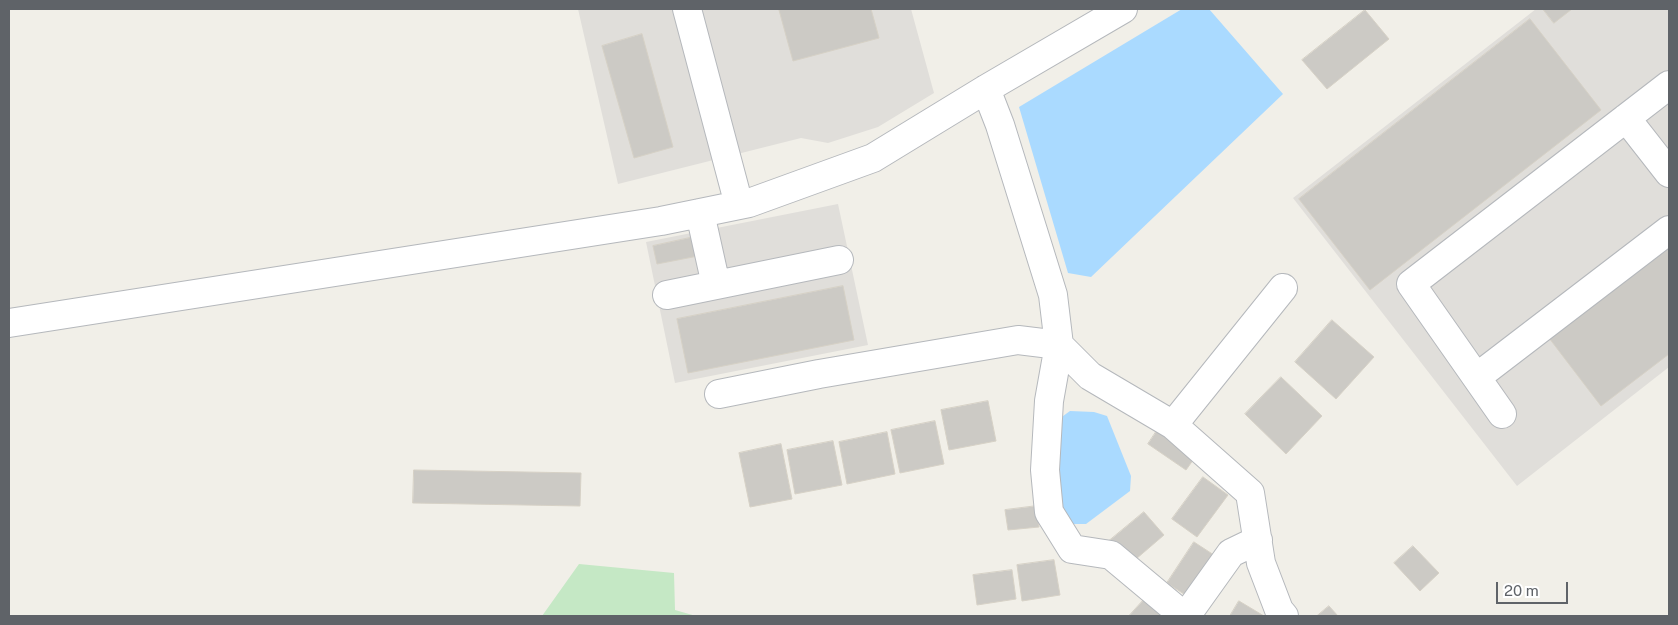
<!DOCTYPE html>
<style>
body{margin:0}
#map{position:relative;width:1678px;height:625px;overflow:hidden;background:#f1efe8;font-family:"Public Sans",sans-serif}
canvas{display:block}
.frame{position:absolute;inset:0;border:10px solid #5f6368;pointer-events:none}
.scale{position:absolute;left:1496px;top:582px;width:72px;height:22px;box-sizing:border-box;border:2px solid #5f6368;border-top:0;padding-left:6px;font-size:15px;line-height:18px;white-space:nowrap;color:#5f6368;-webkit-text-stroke:4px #fff;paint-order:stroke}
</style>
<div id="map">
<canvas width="1678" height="625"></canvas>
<div class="frame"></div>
<div class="scale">20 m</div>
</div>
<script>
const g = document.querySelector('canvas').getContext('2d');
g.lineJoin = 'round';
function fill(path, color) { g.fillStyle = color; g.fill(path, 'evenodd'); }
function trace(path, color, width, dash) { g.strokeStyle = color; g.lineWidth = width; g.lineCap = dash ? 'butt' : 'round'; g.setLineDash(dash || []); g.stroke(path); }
const industrial = new Path2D(`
 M578,9H911L934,93L878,127L828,143L801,138L618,184Z
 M1536,9H1669V367L1517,486L1293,198Z
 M838,204L868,345L675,383L646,242Z`);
const green = new Path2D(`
 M579,564L674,573L675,610L696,616H542Z`);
const water = new Path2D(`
 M1182,9H1209L1283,94L1091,277L1068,273L1019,107Z
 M1070,411L1094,412L1107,416L1131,476L1130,491L1086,524H1068L1058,494L1059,419Z`);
const building = new Path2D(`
 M782,9H871L879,38L793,61L779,10Z
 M1543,9H1572L1554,23Z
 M1365,10L1389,39L1327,89L1302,60Z
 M1530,19L1601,110L1370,290L1299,199Z
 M642,34L673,147L634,158L602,46Z
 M694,237L698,256L657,264L653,246Z
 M1669,241V354L1601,406L1546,334Z
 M843,286L854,340L688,373L677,319Z
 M1332,320L1374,357L1336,399L1295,362Z
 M1281,377L1322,416L1286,454L1245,414Z
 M988,401L996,441L949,450L941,410Z
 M935,421L944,464L900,473L891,430Z
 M1158,429L1196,456L1186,470L1148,444Z
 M887,432L895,474L847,484L839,442Z
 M833,441L842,485L795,494L787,450Z
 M781,444L792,499L750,507L739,453Z
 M414,470L581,473L580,506L413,503Z
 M1203,477L1228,495L1197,537L1172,519Z
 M1037,506L1039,527L1008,530L1005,510Z
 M1144,512L1164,535L1129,565L1109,541Z
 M1194,542L1217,557L1190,598L1167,583Z
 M1413,546L1439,573L1420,591L1394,563Z
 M1054,560L1060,595L1022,601L1017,565Z
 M1012,570L1016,599L977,605L973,575Z
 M1149,594L1174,616H1129Z
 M1239,601L1264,616H1230Z
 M1329,606L1338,616H1317Z`);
const minor = new Path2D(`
 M687,9L739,205
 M986,89L1000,125L1053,295L1059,345L1090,376L1173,425L1250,493L1261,563L1279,610L1284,616
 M1626,118L1669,173
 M700,213L716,285
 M667,295L839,260
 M9,323L661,221L749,203L873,158L986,89L1123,9
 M1477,377L1669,230
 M719,394L819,374L1018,340L1059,345L1049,401L1045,470L1049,512L1072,549L1111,555L1184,616
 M1502,414L1411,284L1669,85
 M1173,425L1283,288
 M1186,616L1231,553L1258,540`);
fill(industrial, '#e0deda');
fill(green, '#c5e8c5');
fill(water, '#aadaff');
fill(building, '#cccac5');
trace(building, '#d6d1c6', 1);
trace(minor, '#b5b8bc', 30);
trace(minor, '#fff', 28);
</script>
